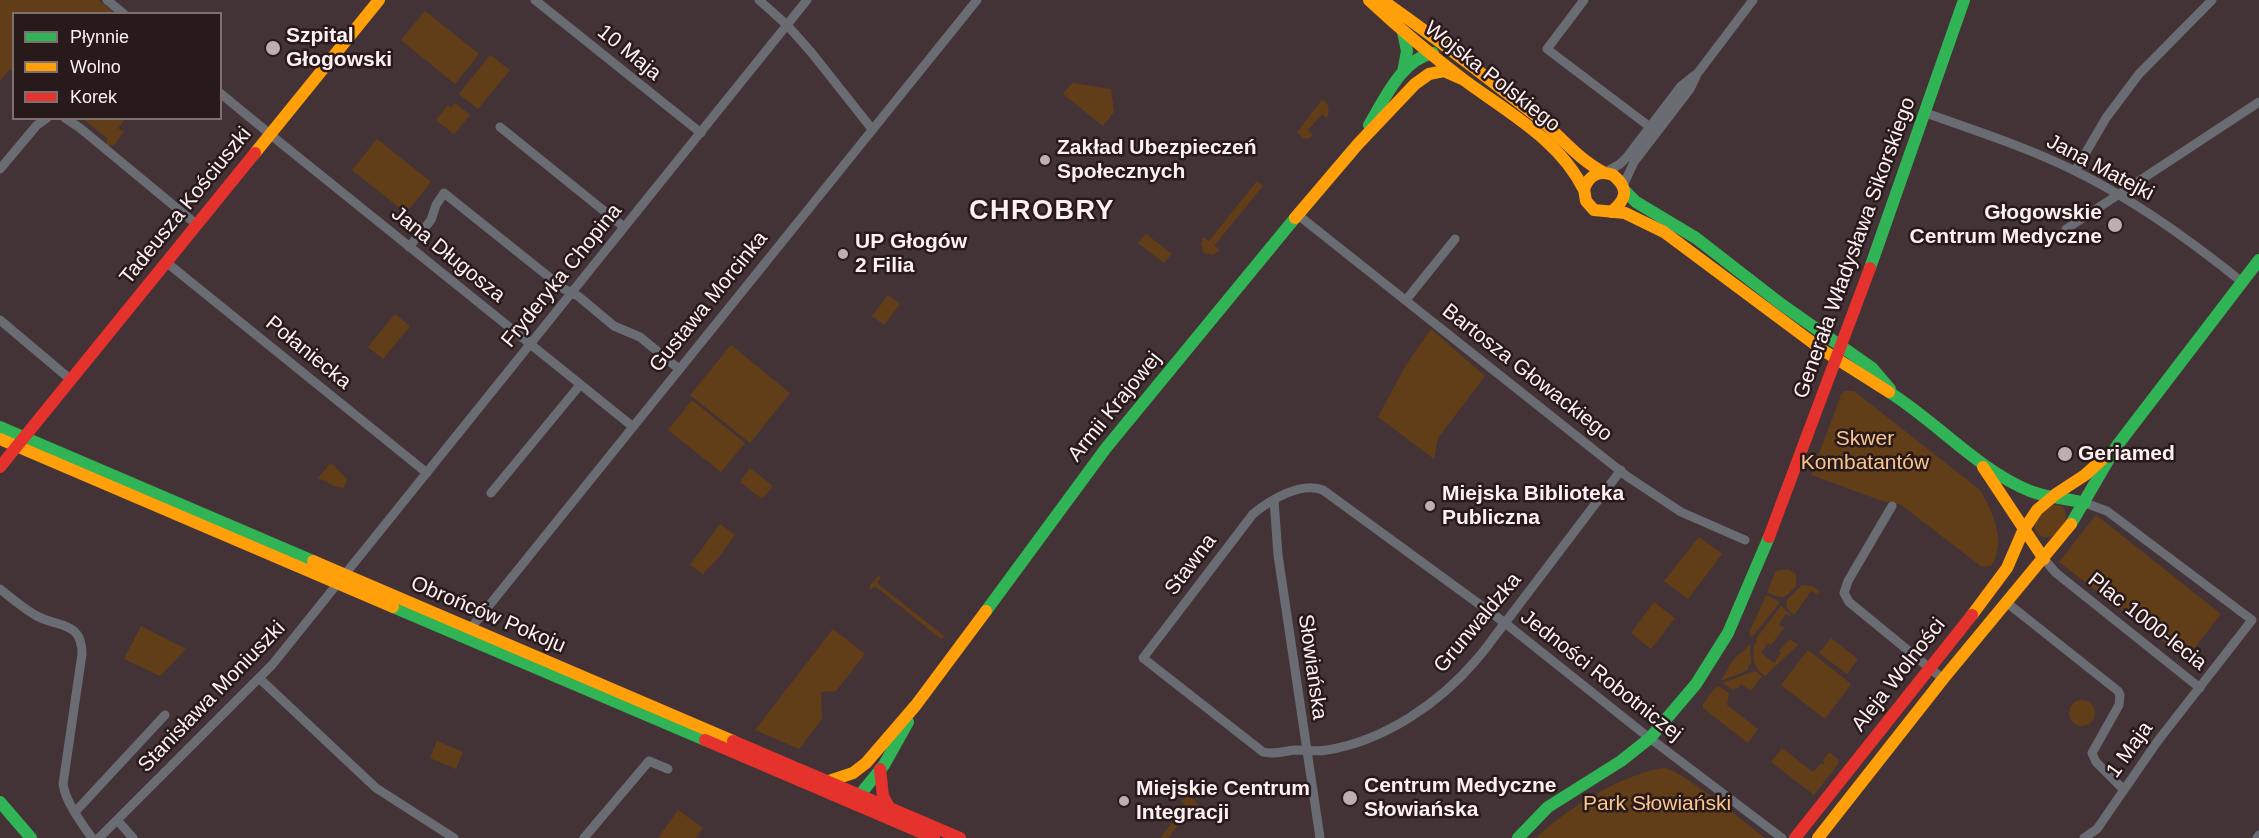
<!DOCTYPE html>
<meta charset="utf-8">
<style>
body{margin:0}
#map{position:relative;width:2259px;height:838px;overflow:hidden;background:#443336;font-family:Helvetica,sans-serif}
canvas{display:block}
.legend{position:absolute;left:12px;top:12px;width:210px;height:108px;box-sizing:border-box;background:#28191b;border:2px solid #7e6f71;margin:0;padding:8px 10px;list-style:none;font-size:18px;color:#fef0f2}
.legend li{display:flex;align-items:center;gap:12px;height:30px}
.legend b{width:30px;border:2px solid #7e6f71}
</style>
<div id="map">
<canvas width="2259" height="838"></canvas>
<ul class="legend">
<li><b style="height:8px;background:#30b455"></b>Płynnie</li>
<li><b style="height:8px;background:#ff9f0a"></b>Wolno</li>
<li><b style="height:8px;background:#e5322d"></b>Korek</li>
</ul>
</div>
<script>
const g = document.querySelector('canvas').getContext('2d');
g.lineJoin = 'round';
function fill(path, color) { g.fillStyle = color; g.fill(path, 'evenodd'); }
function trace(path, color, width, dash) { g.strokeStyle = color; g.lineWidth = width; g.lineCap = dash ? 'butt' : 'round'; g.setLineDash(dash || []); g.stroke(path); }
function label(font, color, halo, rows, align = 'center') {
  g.font = font + ' Helvetica,sans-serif'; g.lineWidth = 5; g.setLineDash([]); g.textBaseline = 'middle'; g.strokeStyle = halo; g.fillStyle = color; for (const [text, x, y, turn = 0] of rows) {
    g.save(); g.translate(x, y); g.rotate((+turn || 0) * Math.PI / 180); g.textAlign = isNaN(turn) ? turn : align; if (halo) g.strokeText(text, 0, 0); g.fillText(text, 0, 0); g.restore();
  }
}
const green = new Path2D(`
 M0,0H98L115,13L14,14L13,72L10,69L0,81Z
 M425,11L479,54L455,84L401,40Z
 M490,55L510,70L478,109L459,94Z
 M1072,83L1111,89L1114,112L1103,126L1063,94Z
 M1322,100C1329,102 1330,111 1327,118L1322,114L1308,130L1313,135L1308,139L1303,138L1297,132Z
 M455,103L470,115L454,134L436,120L448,105L451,108Z
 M83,119H125L118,128L124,132L114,145L107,146L105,144L108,139Z
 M377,139L431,182L406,213L352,170Z
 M1257,181L1263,186L1214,246L1220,250L1213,255L1204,253L1201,244L1203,237L1209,241Z
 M1146,234L1172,254L1164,263L1138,243Z
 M888,295L900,304L884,325L872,316Z
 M395,314L410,326L383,359L368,347Z
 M1431,329L1485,376L1438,438L1434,459L1378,417L1406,365Z
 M731,345L790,393L750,443L690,395Z
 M1845,391H1854L1980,490C1993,512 2007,543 1991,566L1982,567L1900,504L1885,502L1811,475L1841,395Z
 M692,400L745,443L721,472L668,430Z
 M331,463L347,479L344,488L337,487L318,478Z
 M750,468L773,486L762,499L740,482Z
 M2051,504L2061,506L2065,510L2066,520C2060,532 2048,545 2036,532C2031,519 2042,513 2051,504Z
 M2096,515L2221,614L2186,659L2059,562Z
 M720,524L735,535L718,558L703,574L690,565Z
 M1699,537L1722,554L1688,599L1664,581Z
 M1788,569L1796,574V586C1783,599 1784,600 1767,592L1776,571Z
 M878,576L881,577L877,583L944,636L941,639L875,586L870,590V585Z
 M1802,585L1813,586L1820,592L1818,595L1811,591L1794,615L1786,607L1787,600Z
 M1766,595L1778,601L1779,604L1752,637L1749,633Z
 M1654,602L1675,618L1651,649L1631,633Z
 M1781,606L1793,617L1786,614L1779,624L1784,628L1771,645L1768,643L1761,653L1774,663L1781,653L1779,651L1790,639L1798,645L1765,676C1753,667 1753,661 1754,645L1757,642L1756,639Z
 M141,626L186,649L160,676L124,659Z
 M833,629L865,654L836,691L821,692L822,719L799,749L755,730Z
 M1831,638L1858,659L1847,674L1819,653Z
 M1750,645L1751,664L1748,665V670L1721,681L1733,660Z
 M1808,650L1851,684L1825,719L1781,685Z
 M1755,671L1762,676L1751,691L1741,684L1738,688L1732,689L1722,683Z
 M1719,686L1729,693L1727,705L1758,729L1748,743L1703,708V704L1716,687Z
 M2069 713a13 13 0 1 1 26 0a13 13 0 1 1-26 0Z
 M437,741L463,752L456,769L430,758Z
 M1782,748L1813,772L1820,764H1824L1823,760L1829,752L1838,759L1839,763L1814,795L1771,762Z
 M1665,768C1684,772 1747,824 1765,838H1536C1563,811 1627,771 1665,768Z
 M1187,797C1197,798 1200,805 1196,814L1191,809L1168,838H1160L1186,806L1181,801Z
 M678,810L703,828L696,838H658Z`);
const street = new Path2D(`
 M107,0L124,14
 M535,0L701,133
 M759,0L787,25L811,52L872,129
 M1584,0L1547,49L1650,127
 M220,93L282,144L632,426
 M1926,113C1976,131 2027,147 2075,171C2135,200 2190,240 2242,282
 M65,118L80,128L196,224
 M500,127L624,227
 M0,169L37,125L47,118
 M2075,171L2106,118L2139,74L2212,0
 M1606,172L1620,164L1627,157L1681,86L1695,75
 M1623,186L1634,162L1690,89L1697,74L1753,0
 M1298,215L1628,477L1681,512L1745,540
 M2066,229L2259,102
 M409,247L431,220L436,205L444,193L564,289L578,296L614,326L640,337L679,369
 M166,262L427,473
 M1406,300L1455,239
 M0,320L70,379
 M1621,470L1505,623C1495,635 1487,648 1477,659C1440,703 1384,741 1327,750C1316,752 1305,750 1295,750C1284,751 1274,755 1263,752L1143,658L1253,514C1270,500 1301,481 1323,490L1505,623L1643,733L1782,838
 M491,493L580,385
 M1274,500L1278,555L1320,838
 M1892,506L1848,581L1844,593L1849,602L1943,679
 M2044,559L2056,573L2200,688
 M0,589C11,598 23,608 35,615C57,628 82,620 82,654L63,784C66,803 81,822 92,838
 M2006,602L2118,691L2120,695L2119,705L2092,753L2096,762L2123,789
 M471,628L977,0
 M259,678L376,788L454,838
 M75,812L165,715
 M118,821L133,838
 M99,838L272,665L807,0
 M584,838L649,761L668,769
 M2084,838L2097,829L2157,742L2252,620L2107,511L2085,503
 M2257,838L2259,835`);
const fast = new Path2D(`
 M1403,32L1407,51L1403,72
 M1369,125C1384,100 1402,59 1433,53
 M1625,191L1636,202L1696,238L1781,304L1872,368L1890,389
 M1870,268L1964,0
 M1889,392C1938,423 1977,469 2030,491C2047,498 2067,498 2085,503
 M0,427L313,561
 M2071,524L2116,447L2259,260
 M393,607L705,740
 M986,611L1106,448L1295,218
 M0,802L31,838
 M854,802L884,765L908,722
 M1518,838L1548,807L1621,761L1650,738L1696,684L1728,633L1769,537`);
const slow = new Path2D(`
 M1369,0C1399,28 1431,55 1464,80C1507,112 1560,140 1584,190
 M1382,0C1436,38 1488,78 1540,119C1561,137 1578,159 1603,172
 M255,153L379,0
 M1611,212C1626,200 1630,189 1613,175C1599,170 1589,175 1584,189L1586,201L1594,210L1625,213L1664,232L1821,349L1889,392
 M1295,218L1358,144L1415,84L1429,74L1444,71L1462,79
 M0,439L393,607
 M1983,467L2044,559
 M313,561L733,741
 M1972,615L2007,568L2023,531L2037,510L2056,494L2085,475L2106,456
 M829,781L853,773L866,763L916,705L986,611
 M1818,838L1943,679L2071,524`);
const jam = new Path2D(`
 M0,467L255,153
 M1769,537L1870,268
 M705,740L934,838
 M733,741L960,838
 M880,769L883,796L889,807
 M1795,838L1972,615`);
const markers = [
 [273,48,8,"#bdaeb0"],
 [1045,160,6,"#bdaeb0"],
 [2115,225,8,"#bdaeb0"],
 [843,254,6,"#bdaeb0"],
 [2065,454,8,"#bdaeb0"],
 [1430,506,6,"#bdaeb0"],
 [1350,798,8,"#bdaeb0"],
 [1124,801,6,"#bdaeb0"]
];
const poiNames = [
 ["Szpital",286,36],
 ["Głogowski",286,60],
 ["Zakład Ubezpieczeń",1057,148],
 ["Społecznych",1057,172],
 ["Głogowskie",2102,213,"right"],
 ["Centrum Medyczne",2102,237,"right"],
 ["UP Głogów",855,242],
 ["2 Filia",855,266],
 ["Geriamed",2078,454],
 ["Miejska Biblioteka",1442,494],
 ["Publiczna",1442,518],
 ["Centrum Medyczne",1364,786],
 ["Słowiańska",1364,810],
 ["Miejskie Centrum",1136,789],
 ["Integracji",1136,813]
];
const streetNames = [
 ["10 Maja",629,53,39],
 ["Wojska Polskiego",1492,77,38],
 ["Jana Matejki",2100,168,28],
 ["Tadeusza Kościuszki",186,206,-51],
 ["Generała Władysława Sikorskiego",1855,248,-70],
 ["Jana Długosza",448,255,39],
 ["Fryderyka Chopina",562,276,-51],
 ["Gustawa Morcinka",709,302,-51],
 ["Połaniecka",308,353,39],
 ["Bartosza Głowackiego",1527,373,38],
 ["Armii Krajowej",1115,407,-51],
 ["Stawna",1191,565,-53],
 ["Obrońców Pokoju",488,615,23],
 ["Plac 1000-lecia",2147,622,38],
 ["Grunwaldzka",1478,623,-50],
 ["Słowiańska",1312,667,82],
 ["Aleja Wolności",1899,675,-52],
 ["Jedności Robotniczej",1601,676,38],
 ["Stanisława Moniuszki",212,697,-46],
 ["1 Maja",2130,750,-54]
];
const parkNames = [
 ["Skwer",1865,439],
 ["Kombatantów",1865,463],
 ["Park Słowiański",1657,804]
];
const districtNames = [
 ["CHROBRY",1042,212]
];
fill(green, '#613e17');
trace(street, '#696d73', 9);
trace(fast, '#30b455', 12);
trace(slow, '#ff9f0a', 12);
trace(jam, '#e5322d', 12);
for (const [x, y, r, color] of markers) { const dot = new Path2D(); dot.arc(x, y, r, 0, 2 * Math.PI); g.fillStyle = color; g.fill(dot); trace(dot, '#28191b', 2); }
label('bold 21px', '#fef0f2', '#28191b', poiNames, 'left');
label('21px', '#fef0f2', '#28191b', streetNames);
label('21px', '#fac68e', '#28191b', parkNames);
g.letterSpacing = '1.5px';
label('bold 27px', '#fef0f2', '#28191b', districtNames);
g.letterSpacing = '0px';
</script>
